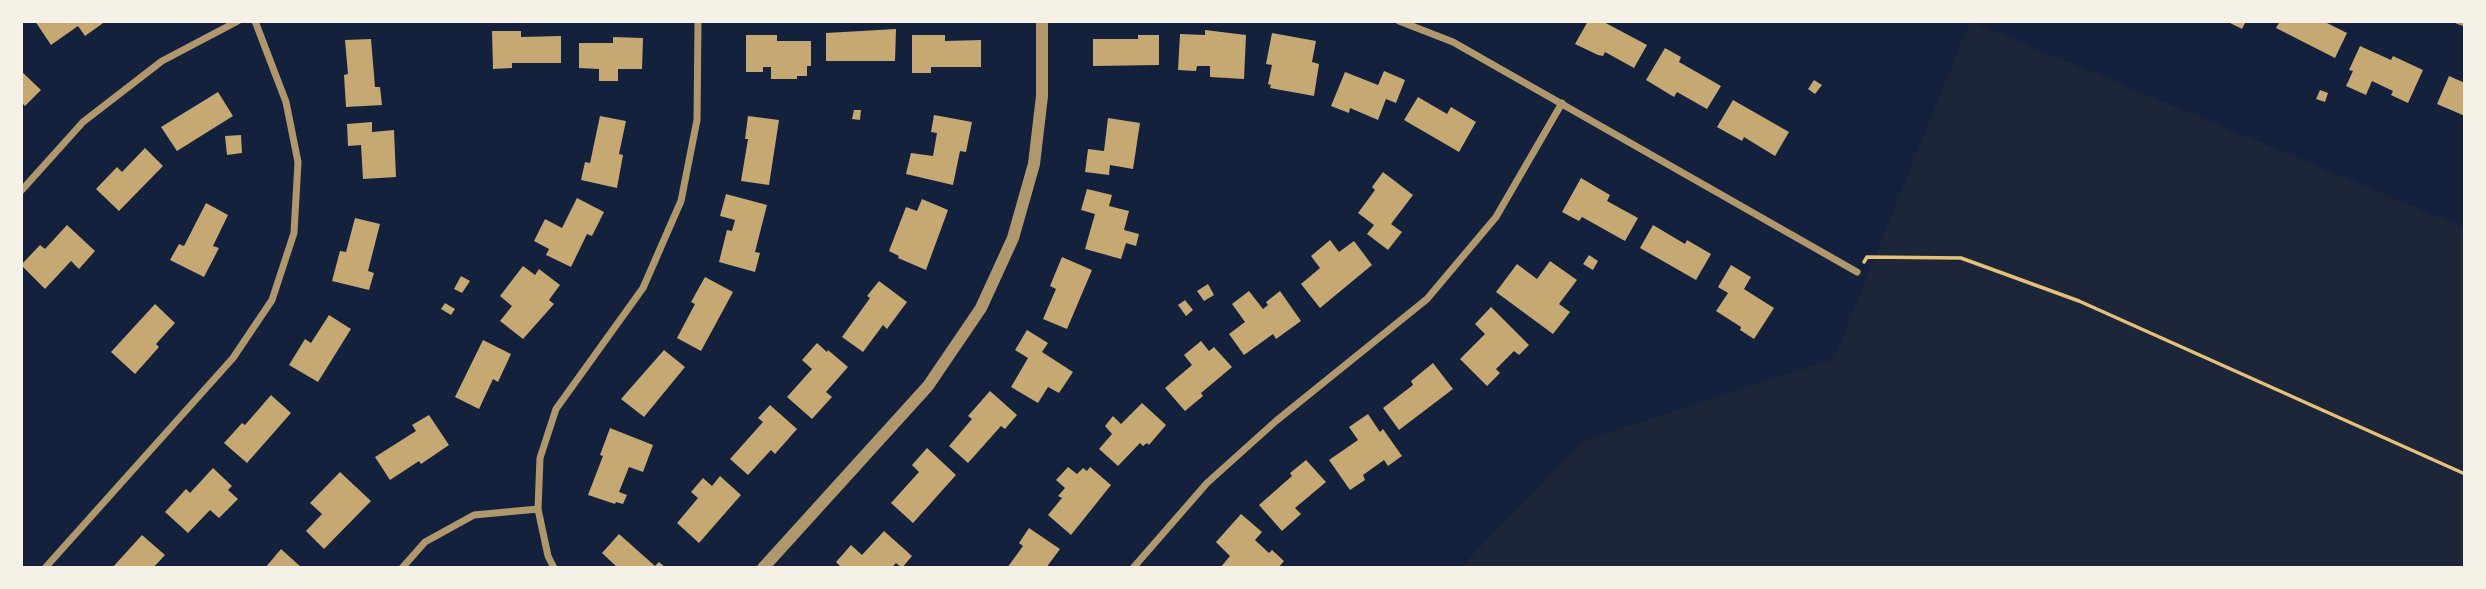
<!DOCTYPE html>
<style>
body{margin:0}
#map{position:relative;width:2486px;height:589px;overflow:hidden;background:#14213d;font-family:"Fira Sans Condensed",sans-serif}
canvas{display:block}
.frame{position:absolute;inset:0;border:23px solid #f6f1e7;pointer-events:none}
</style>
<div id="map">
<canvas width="2486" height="589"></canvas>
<div class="frame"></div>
</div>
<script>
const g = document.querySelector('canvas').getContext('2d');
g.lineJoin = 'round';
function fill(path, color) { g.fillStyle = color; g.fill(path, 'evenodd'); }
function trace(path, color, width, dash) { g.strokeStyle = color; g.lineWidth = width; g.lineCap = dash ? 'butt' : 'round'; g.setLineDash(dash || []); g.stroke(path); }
const green = new Path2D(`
 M1970,21L2465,228V568H1460L1583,441L1834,359Z`);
const building = new Path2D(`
 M35,21H106L85,36L78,26L51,45Z
 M1588,21H1602L1647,45L1634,68L1605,52L1603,56L1598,55L1575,44Z
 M2226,21H2246L2242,29Z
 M2280,21H2323L2347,33L2335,58L2276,28Z
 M896,29L895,61H826V33Z
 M1205,30L1246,35L1244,79L1210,77V66H1197L1196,71L1178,70L1180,34L1205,35Z
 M492,31H521V37L561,36V63H512V68L493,69Z
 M1272,33L1316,41L1312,62L1319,64L1314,96L1270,88L1271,85L1268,84L1272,65L1266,64Z
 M746,35H777V41H811V66H807V76H797V79H771V67H763V72H746Z
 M912,35H945V41L981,40V67H931V73H912Z
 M1138,35H1159V65L1093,66V39H1138Z
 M613,37L643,38L642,69H618V81H599V69L579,68V43H613Z
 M371,39L375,87H380L382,105L346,107L344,75L348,74L345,40Z
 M2360,46L2391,60L2393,56L2423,70L2408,103L2391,95L2393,91L2372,81L2366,95L2346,86L2353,71L2349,70Z
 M1665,48L1681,57L1679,62L1721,86L1707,109L1677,92L1674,97L1646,80Z
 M21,71L41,90L25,106L21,102Z
 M1384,71L1405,80L1396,103L1386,99L1378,120L1350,108L1349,113L1331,106L1345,72L1378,85Z
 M2449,76L2465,83V116L2437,104Z
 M1814,80L1822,85L1815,94L1808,89Z
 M2320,90L2328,93L2325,102L2316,99Z
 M218,92L233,116L177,151L161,127Z
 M1418,97L1447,114L1451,107L1476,122L1459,152L1404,120Z
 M1733,100L1789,132L1775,156L1744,137L1742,141L1717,127Z
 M854,110H861L860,120L852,119Z
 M934,115L972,122L966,152L960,151L953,185L906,174L911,153L933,156L937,133L931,132Z
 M600,116L626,121L619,154L623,155L617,188L581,180L585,162L590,163Z
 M748,116L779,120L769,185L741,181L748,139H745Z
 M1108,118L1140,123L1133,169L1110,165L1109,175L1085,172L1088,149L1104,151Z
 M372,122V132L394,130L396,177L363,179L361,145L348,146L347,124Z
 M241,135L242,153L227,155L225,136Z
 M145,148L163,166L119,211L96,189L117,167L122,172Z
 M1383,172L1413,195L1391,224L1402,232L1388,250L1367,234L1374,225L1358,213L1375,190L1372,187Z
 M1581,178L1610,195L1607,201L1638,218L1625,241L1582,217L1579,221L1562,212Z
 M1087,189L1112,195L1109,206L1129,211L1124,230L1139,234L1136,246L1126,243L1121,259L1085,249L1095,214L1081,210Z
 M726,194L767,205L755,252L760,253L755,272L719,262L727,230L732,231L735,220L720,216Z
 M577,198L604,212L592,236L587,234L571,267L546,255L549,249L534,241L545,219L562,228Z
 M922,199L948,210L926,270L898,258L899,256L889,251L906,207L917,211Z
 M206,203L228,215L213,246L219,248L204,277L170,260L179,244L184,246Z
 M355,218L380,224L368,271L374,273L369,290L332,281L340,251L346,252Z
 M67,225L95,251L79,269L71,261L45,289L21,265L40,245L45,249Z
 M1653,225L1685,244L1687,240L1711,254L1696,280L1640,248Z
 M1330,240L1339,252L1354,241L1372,265L1320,308L1301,284L1320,268L1311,256Z
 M1589,255L1598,261L1593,270L1583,264Z
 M1062,257L1092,270L1067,329L1043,319L1056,289L1050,286Z
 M1550,261L1577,280L1559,304L1570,312L1553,334L1496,292L1517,264L1537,279Z
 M1731,265L1751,277L1744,289L1774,308L1754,339L1740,330L1741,327L1716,311L1728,293L1718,287Z
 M523,266L535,275L539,269L560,285L549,300L554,304L523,339L500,321L512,306L500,296Z
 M461,276L470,281L462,293L454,289Z
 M705,277L733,292L701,351L677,338L695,304L691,302Z
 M879,281L907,302L887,329L883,325L863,352L842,337L870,298L867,296Z
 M1208,284L1214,295L1204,301L1197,291Z
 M1249,291L1263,309L1268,305L1266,302L1280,291L1301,321L1276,339L1273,334L1244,355L1229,334L1245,322L1232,304Z
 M1185,300L1193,310L1186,316L1178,305Z
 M445,303L455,309L451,315L441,309Z
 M155,304L175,323L156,344L159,347L135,374L111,352Z
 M1491,307L1529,345L1519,355L1514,351L1496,369L1500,373L1487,386L1460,359L1485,334L1475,324Z
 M329,315L351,329L318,382L289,365L305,339L311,343Z
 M1027,330L1048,343L1042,352L1073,372L1059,393L1048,387L1038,403L1011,387L1028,358L1015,350Z
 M483,340L511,354L498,382L493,379L479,409L455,397Z
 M1201,341L1209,351L1214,347L1232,367L1201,393L1203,396L1185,411L1165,388L1192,365L1184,355Z
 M817,343L827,352L828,350L848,367L826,392L832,397L812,419L787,397L812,369L802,360Z
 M664,350L685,367L644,417L621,399Z
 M1433,363L1453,389L1399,430L1383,408L1413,385L1411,381Z
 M990,391L1017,415L1005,429L1001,426L968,463L949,446L972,419L968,416Z
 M271,395L291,413L247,463L224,443L242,423L245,425Z
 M1142,403L1166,425L1149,445L1147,443L1143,446L1140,443L1118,466L1099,449L1112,434L1105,426L1113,416L1121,424Z
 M770,405L797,429L775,454L771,450L748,475L730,459L763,422L758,418Z
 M1368,414L1380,432L1383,429L1402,456L1388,466L1384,460L1363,475L1365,480L1350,490L1329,460L1358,440L1349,427Z
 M429,415L449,445L421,464L419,461L390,480L375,457L416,431L412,425Z
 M610,428L653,445L643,472L629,467L619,492L627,495L623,504L616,502L615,504L588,495L603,456L600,455Z
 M927,448L956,475L913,523L891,503L919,472L912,465Z
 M1306,460L1326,482L1295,508L1301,514L1282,531L1259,505L1292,476L1290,473Z
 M1068,467L1077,474L1083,468L1087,471L1090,467L1111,485L1071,535L1048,515L1062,498L1058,496L1065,488L1056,480Z
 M213,468L232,486L228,490L238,499L219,518L210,510L188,533L165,512L186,489L190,493Z
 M340,472L371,501L324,549L306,531L322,514L310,503Z
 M720,476L741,495L699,543L677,523L698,498L691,492L703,478L712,486Z
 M1241,514L1262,532L1255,540L1269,553L1272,550L1284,561L1278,568H1220L1230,556L1216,542Z
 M1029,528L1060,549L1046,568H1007L1023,546L1019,543Z
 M884,531L912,556L902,568L896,563L891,568H842L836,562L851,545L862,555Z
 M619,534L655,566L659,562L666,568H618L602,553Z
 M142,535L165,555L153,568H112Z
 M281,549L302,568H265Z`);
const path = new Path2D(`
 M1864,262L1867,257L1961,258L2079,301L2465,474`);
const minor = new Path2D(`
 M1399,21L1453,42L1857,272
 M2459,21L2465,23
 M21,191L83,122L162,61L238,21
 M45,568L233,358L272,300L294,233L298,162L286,102L255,21
 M402,568L425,542L474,515L538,509
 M554,568L548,556L538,509L540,458L556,409L643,288L681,201L697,120L698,21
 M1133,568L1207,483L1276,421L1427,299L1496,217L1562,103`);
const tertiary = new Path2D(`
 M763,568L928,386L981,308L1013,238L1034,164L1042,96V21`);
fill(green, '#1d2539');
fill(building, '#c6a872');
trace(path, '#e5c07b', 3.5);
trace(minor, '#b1986c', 7);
trace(tertiary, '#b1986c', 12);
</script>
